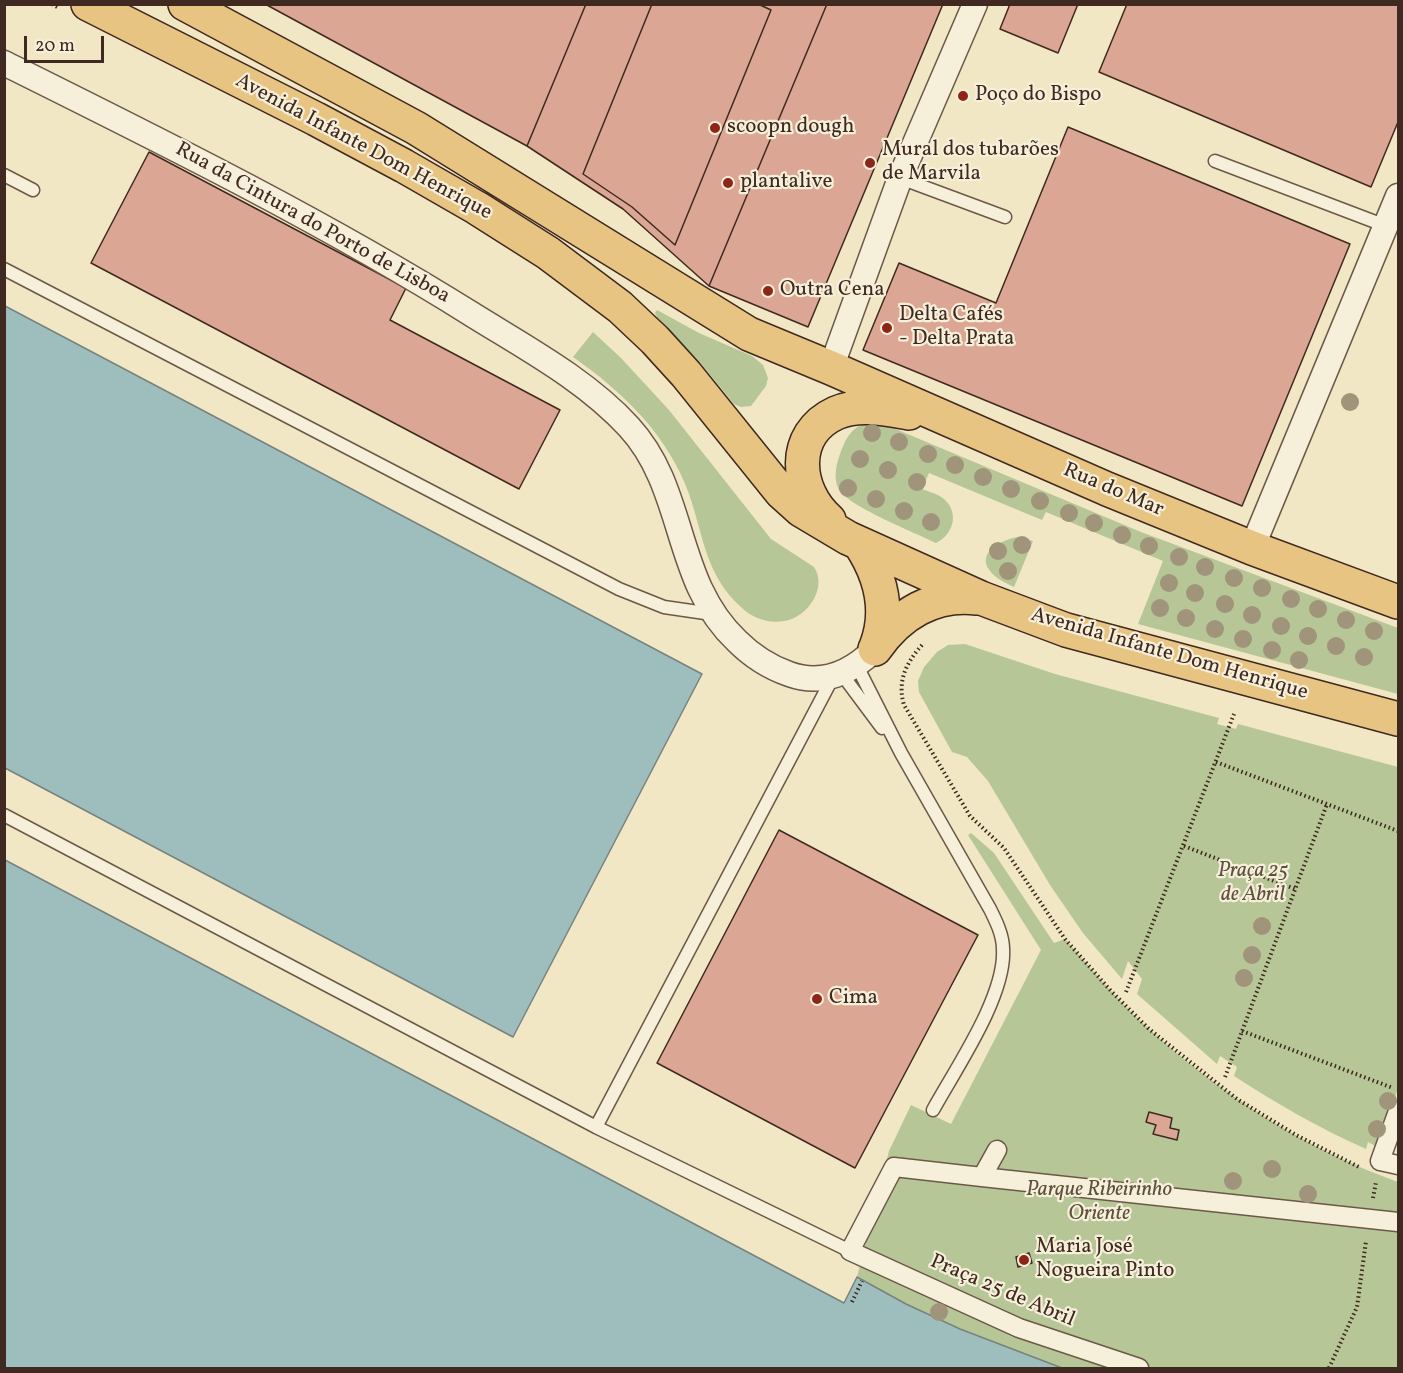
<!DOCTYPE html>
<meta charset="utf-8">
<style>
body{margin:0}
#map{position:relative;width:1403px;height:1373px;overflow:hidden;background:#f1e7c4;font-family:Vollkorn,serif}
canvas{display:block}
.frame{position:absolute;inset:0;border:6px solid #3f2920;pointer-events:none}
.scale{position:absolute;left:24px;top:36px;width:80px;height:27px;box-sizing:border-box;border:3px solid #3f2920;border-top:0;padding-left:8px;font-size:18px;line-height:21px;white-space:nowrap;color:#3f2920;-webkit-text-stroke:4px #f6efd9;paint-order:stroke}
</style>
<div id="map">
<canvas width="1403" height="1373"></canvas>
<div class="frame"></div>
<div class="scale">20 m</div>
</div>
<script>
const g = document.querySelector('canvas').getContext('2d');
g.lineJoin = 'round';
function fill(path, color) { g.fillStyle = color; g.fill(path, 'evenodd'); }
function trace(path, color, width, dash) { g.strokeStyle = color; g.lineWidth = width; g.lineCap = dash ? 'butt' : 'round'; g.setLineDash(dash || []); g.stroke(path); }
function label(font, color, halo, rows, align = 'center') {
  g.font = font + ' Vollkorn,serif'; g.lineWidth = 4.5; g.setLineDash([]); g.textBaseline = 'middle'; g.strokeStyle = halo; g.fillStyle = color; for (const [text, x, y, turn = 0] of rows) {
    g.save(); g.translate(x, y); g.rotate((+turn || 0) * Math.PI / 180); g.textAlign = isNaN(turn) ? turn : align; if (halo) g.strokeText(text, 0, 0); g.fillText(text, 0, 0); g.restore();
  }
}
const green = new Path2D(`
 M657,310L699,333L752,356L763,365L768,378L766,386L751,406L741,407L734,404L699,361L657,317L655,313Z
 M593,332L621,358L669,410L771,539L814,567C828,588 807,618 784,621C768,624 753,618 742,608C705,575 704,537 689,494C668,435 623,392 573,357Z
 M869,422L886,425L1141,532L1398,628V694L1138,624L1163,561L1046,512L1042,520L929,473L922,489C930,492 938,494 944,499C960,513 953,535 936,543C916,533 850,507 839,490C833,479 836,465 840,454C846,438 851,427 869,422Z
 M1018,537L1033,541L1014,587C1006,583 996,579 990,571C975,552 1004,539 1018,537Z
 M965,644L1055,674L1219,718L1217,724L1236,729L1238,724L1398,767V1088L1379,1148L1368,1142L1366,1149C1319,1128 1277,1104 1234,1076L1237,1067L1220,1056L1217,1064L1137,994L1142,979L1128,961L1122,979L1083,933L1050,885L988,781L967,757L952,752L919,692L918,681L924,667L937,652L948,645Z
 M971,833L994,853L1054,943L1065,939C1092,970 1119,1002 1149,1029C1222,1095 1306,1149 1398,1182V1368H1062L960,1329L906,1304L857,1277L889,1151L911,1105L951,1124L1041,950L968,835Z`);
const water = new Path2D(`
 M5,306L702,674L513,1037L5,768Z
 M5,860L844,1303L857,1277L906,1304L960,1329L1062,1368H5Z`);
const building = new Path2D(`
 M265,4H586L527,146Z
 M586,4H652L583,174L632,207L675,245L771,10L758,4H827L709,286L623,209L527,146Z
 M652,4H758L771,10L675,245L632,207L583,174Z
 M827,4H943L808,327L709,286Z
 M1010,4H1078L1058,53L1000,29Z
 M1127,4H1398V122L1371,187L1099,72Z
 M1068,127L1350,244L1242,506L863,350L899,263L996,303Z
 M149,152L406,288L390,320L560,410L519,489L91,263Z
 M779,830L978,935L855,1168L657,1063Z
 M1149,1112L1172,1118L1170,1128L1179,1130L1177,1140L1153,1134L1156,1125L1146,1122Z
 M1029,1253L1032,1263L1018,1267L1016,1257Z`);
const path = new Path2D(`
 M52,4L59,8
 M922,645C906,663 897,681 904,705L970,816L1004,848L1065,939L1111,991L1149,1029L1237,1099L1296,1135L1359,1167
 M1216,762L1398,831
 M1184,846L1295,889
 M1126,992L1234,714
 M1242,1031L1393,1088
 M1225,1077L1327,804
 M1373,1198L1376,1182
 M852,1302L862,1281
 M1329,1368L1357,1307L1366,1241`);
const service = new Path2D(`
 M1215,161L1386,226
 M4,175L33,190
 M900,178L1005,217
 M4,269L619,589L664,607L712,614
 M857,666L901,753L990,909C996,921 1003,935 1003,949C1006,996 956,1068 933,1110
 M841,673L882,728
 M4,815L596,1127L850,1251
 M596,1127L833,677`);
const pedestrian = new Path2D(`
 M1398,1111L1380,1161L1398,1165
 M997,1150L982,1177L894,1167L850,1251L1019,1328L1139,1368
 M982,1177L1398,1222`);
const minor = new Path2D(`
 M4,63C163,142 323,221 473,315C526,348 586,380 629,427C687,490 673,581 737,641C752,656 769,667 789,674C822,686 851,673 875,649
 M831,368L900,178L975,4
 M1252,548L1398,196`);
const primary = new Path2D(`
 M88,4L316,119L404,166L477,208L548,253L620,307L655,340L686,374L781,492L801,510L848,538L981,598L1066,630L1398,719
 M185,4L416,128L749,334L831,368L1107,489L1252,548L1398,602
 M829,520C795,490 790,434 836,413C859,403 886,409 909,413
 M860,544C881,576 890,611 876,647
 M875,649C899,614 934,593 977,598`);
const trees = [
 [1350,402],
 [872,433],
 [899,442],
 [928,454],
 [860,459],
 [955,465],
 [888,470],
 [983,477],
 [917,482],
 [848,488],
 [1011,489],
 [876,499],
 [1040,501],
 [904,511],
 [1069,513],
 [931,522],
 [1094,523],
 [1122,535],
 [1022,545],
 [1149,546],
 [998,551],
 [1179,557],
 [1205,567],
 [1008,571],
 [1234,578],
 [1169,583],
 [1262,588],
 [1195,593],
 [1291,599],
 [1225,604],
 [1160,608],
 [1318,609],
 [1252,615],
 [1186,618],
 [1346,620],
 [1281,626],
 [1215,629],
 [1374,631],
 [1308,636],
 [1243,639],
 [1336,646],
 [1272,650],
 [1364,657],
 [1299,660],
 [1262,926],
 [1252,955],
 [1244,978],
 [1388,1101],
 [1377,1129],
 [1272,1169],
 [1233,1181],
 [1308,1194],
 [939,1312]
];
const markers = [
 [963,96,6,"#8f2418"],
 [715,128,6,"#8f2418"],
 [870,163,6,"#8f2418"],
 [728,183,6,"#8f2418"],
 [768,291,6,"#8f2418"],
 [887,328,6,"#8f2418"],
 [817,999,6,"#8f2418"],
 [1024,1260,6,"#8f2418"]
];
const poiNames = [
 ["Poço do Bispo",975,96],
 ["scoopn dough",727,128],
 ["Mural dos tubarões",882,151],
 ["de Marvila",882,175],
 ["plantalive",740,183],
 ["Outra Cena",780,291],
 ["Delta Cafés",899,316],
 ["- Delta Prata",899,340],
 ["Cima",829,999],
 ["Maria José",1036,1248],
 ["Nogueira Pinto",1036,1272]
];
const streetNames = [
 ["Avenida Infante Dom Henrique",363,148,28],
 ["Rua da Cintura do Porto de Lisboa",312,224,29],
 ["Rua do Mar",1113,491,23],
 ["Avenida Infante Dom Henrique",1169,655,16],
 ["Praça 25 de Abril",1002,1292,23]
];
const parkNames = [
 ["Praça 25",1253,872],
 ["de Abril",1253,896],
 ["Parque Ribeirinho",1099,1191],
 ["Oriente",1099,1215]
];
fill(green, '#b6c697');
fill(water, '#9ebebd');
trace(water, '#78827e', 1.5);
fill(building, '#dca694');
trace(building, '#3f2920', 1.5);
trace(service, '#6c5849', 15);
trace(pedestrian, '#6c5849', 21);
trace(minor, '#6c5849', 27);
trace(primary, '#3f2920', 36);
trace(path, '#3f2920', 4, [1.5, 3]);
trace(service, '#f6efd9', 12);
trace(pedestrian, '#f6efd9', 18);
trace(minor, '#f6efd9', 24);
trace(primary, '#e8c482', 33);
g.fillStyle = '#a0947a';
for (const [x, y] of trees) { g.beginPath(); g.arc(x, y, 9, 0, 2 * Math.PI); g.fill(); }
for (const [x, y, r, color] of markers) { const dot = new Path2D(); dot.arc(x, y, r, 0, 2 * Math.PI); g.fillStyle = color; g.fill(dot); trace(dot, '#f6efd9', 2); }
label('21px', '#3f2920', '#f6efd9', poiNames, 'left');
label('21px', '#3f2920', '#f6efd9', streetNames);
label('italic 21px', '#5d503e', '#f6efd9', parkNames);
</script>
